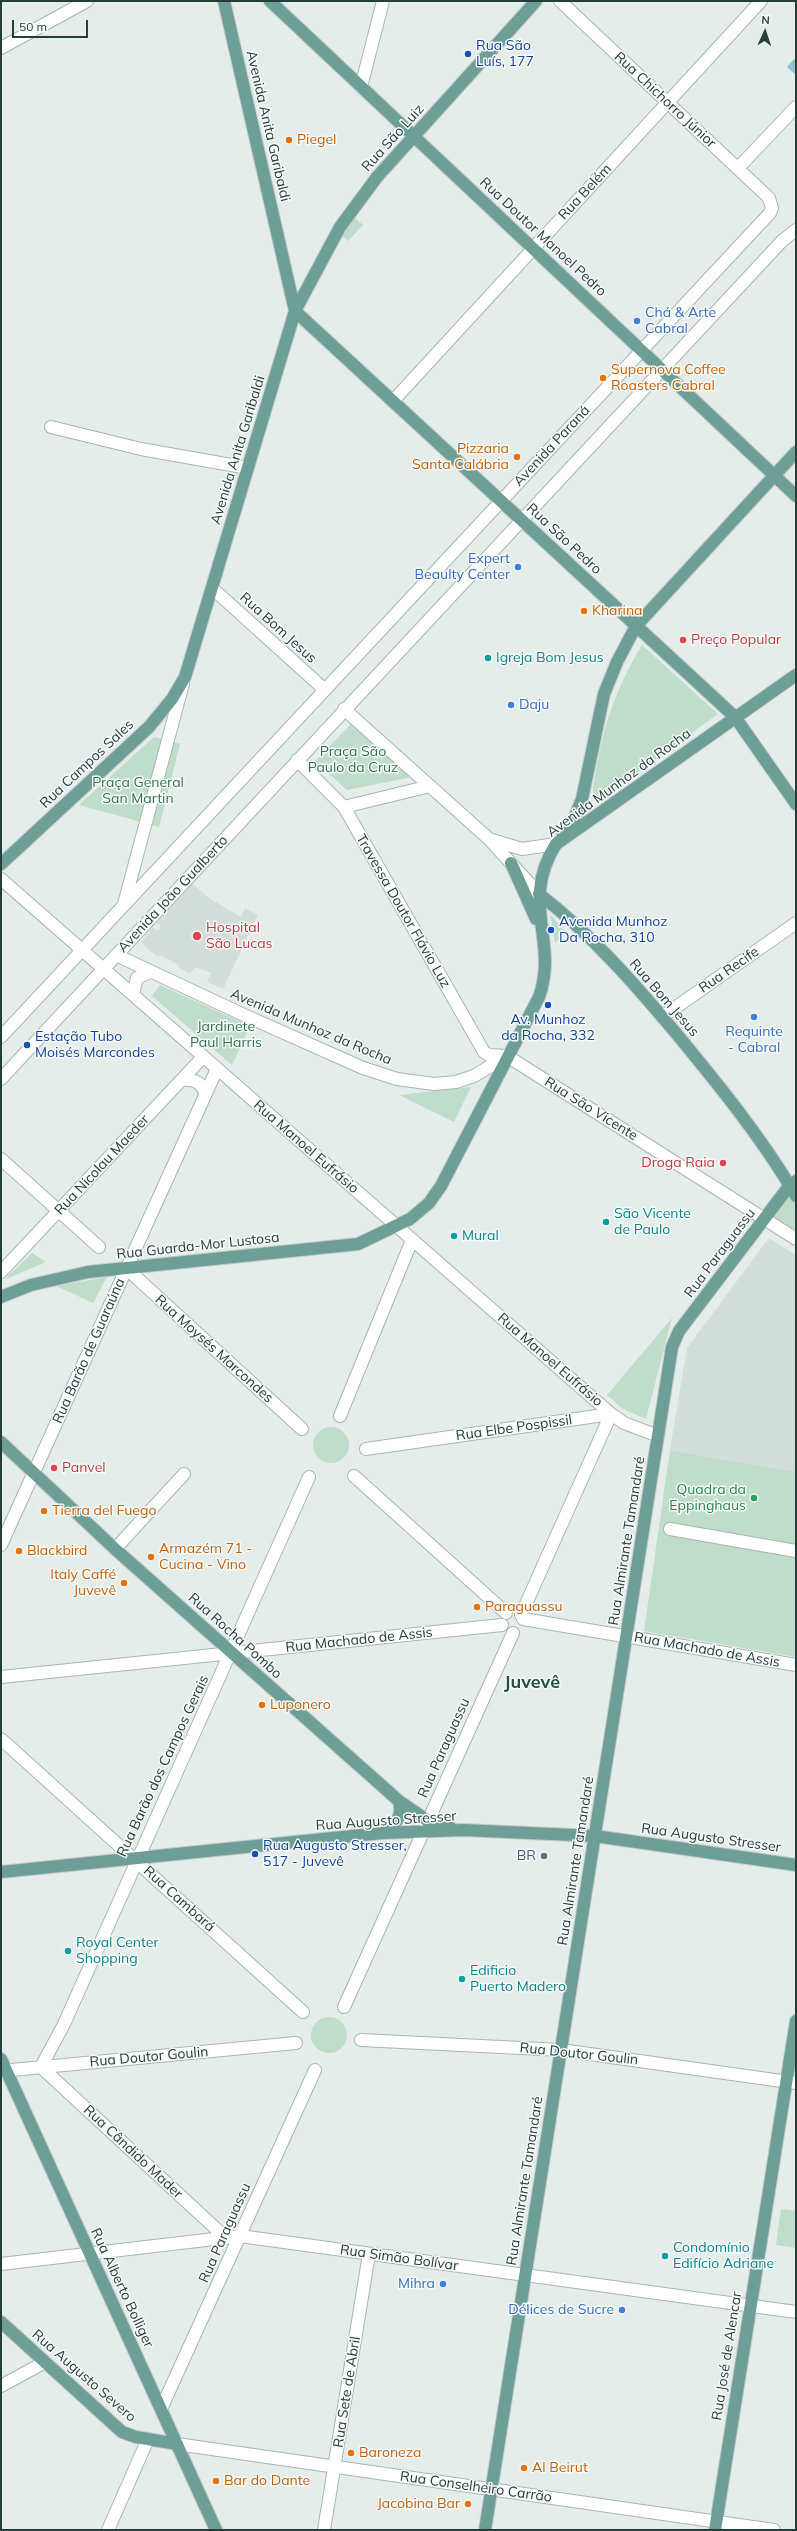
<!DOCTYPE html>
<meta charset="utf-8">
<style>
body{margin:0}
#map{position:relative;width:797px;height:2531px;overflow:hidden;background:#e5edea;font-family:Mulish,sans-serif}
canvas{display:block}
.frame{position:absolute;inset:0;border:2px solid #253e39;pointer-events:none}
.north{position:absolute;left:745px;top:12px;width:40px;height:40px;-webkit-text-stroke:3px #f6faf8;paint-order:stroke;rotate:3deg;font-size:11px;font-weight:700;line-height:16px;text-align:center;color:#253e39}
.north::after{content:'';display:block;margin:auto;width:14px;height:18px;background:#253e39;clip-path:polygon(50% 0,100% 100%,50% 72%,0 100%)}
.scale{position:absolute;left:12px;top:20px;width:76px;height:18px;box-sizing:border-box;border:2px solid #253e39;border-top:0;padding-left:5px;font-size:12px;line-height:14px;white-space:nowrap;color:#253e39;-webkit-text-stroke:3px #f6faf8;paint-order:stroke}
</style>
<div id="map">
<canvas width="797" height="2531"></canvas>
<div class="frame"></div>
<div class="north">N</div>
<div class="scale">50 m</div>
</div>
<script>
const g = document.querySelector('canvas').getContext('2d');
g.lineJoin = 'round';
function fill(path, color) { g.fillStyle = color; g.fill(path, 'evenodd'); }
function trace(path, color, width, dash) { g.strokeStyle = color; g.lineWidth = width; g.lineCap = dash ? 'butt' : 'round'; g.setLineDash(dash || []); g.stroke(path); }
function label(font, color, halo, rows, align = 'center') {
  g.font = font + ' Mulish,sans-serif'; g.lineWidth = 3; g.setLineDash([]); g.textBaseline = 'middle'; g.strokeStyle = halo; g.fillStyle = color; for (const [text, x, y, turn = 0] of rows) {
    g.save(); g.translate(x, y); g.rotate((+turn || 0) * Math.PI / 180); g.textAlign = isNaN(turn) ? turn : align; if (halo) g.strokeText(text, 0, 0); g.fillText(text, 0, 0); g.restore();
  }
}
const built = new Path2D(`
 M192,883L209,898L241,917L245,908L258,915L223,989L207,982L211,973L195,967L190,974L178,967L179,965L160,955L158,957L141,943L153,927L158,931L161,927L157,923Z
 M769,1238L796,1255V1472L670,1450L687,1348Z`);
const green = new Path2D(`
 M355,218L363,225L348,241L340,235Z
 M642,645L718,714L604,797L599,798L594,795L593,789C600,736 614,691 642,645Z
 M352,723L412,777L347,790L315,761Z
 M154,737L180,744L159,827L79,805Z
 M550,914L566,933L555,943Z
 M160,985L250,1026L232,1065L152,996Z
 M471,1087L454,1122L399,1095Z
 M789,1193L796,1204V1233L772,1217Z
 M32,1253L46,1262L4,1280Z
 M107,1277L93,1303L56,1286Z
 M672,1318L646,1419L623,1409L607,1395Z
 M313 1445a18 18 0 1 1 36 0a18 18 0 1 1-36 0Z
 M670,1450L796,1472V1657L644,1631Z
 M311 2035a18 18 0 1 1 36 0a18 18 0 1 1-36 0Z
 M781,2209L796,2211V2248L776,2245Z`);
const water = new Path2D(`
 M794,59L796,61V75L787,67Z`);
const minor = new Path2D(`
 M1,48L87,1
 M361,87L383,1
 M738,168L796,107
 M393,401L761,1
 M51,427L141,449L248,468
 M212,588L325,690
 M344,709L489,839L539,894
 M297,760L344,807L484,1052L489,1055L507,1056L796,1239
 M344,807L430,786
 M492,840L522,849L556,844
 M1,879L611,1414L624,1423L658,1436
 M124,904L183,684
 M116,955L244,1015L363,1068L397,1079L434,1084L456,1082L474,1076L507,1056
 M133,994L137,978L150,972
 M662,1017L796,923
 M1,1037L770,213L772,208L769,198L560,1
 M1,1079L782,241L796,230
 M182,1080C193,1079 203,1082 205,1094
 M1,1159L99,1247
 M126,1268L302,1429
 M1,1272L203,1057
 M340,1416L412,1240
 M366,1449L611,1414
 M354,1476L506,1613
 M670,1529L796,1551
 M1,1545L217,1069
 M115,1549L184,1474
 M521,1615L611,1414
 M523,1619L796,1665
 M1,1677L502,1625
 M1,1739L303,2012
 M344,2007L513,1633
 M361,2040L561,2050L796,2083
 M1,2071L296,2043
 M226,2238L41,2067L64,2024L309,1477
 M1,2264L240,2236L796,2312
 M1,2386L45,2362
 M161,2409L315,2070
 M177,2444L774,2530
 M108,2530L148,2439
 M324,2530L369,2254`);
const major = new Path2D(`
 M270,1L796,496
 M295,311L735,717L796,804
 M295,311L340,227L377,177L536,1
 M563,835L573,821L582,799L604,694L617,662L636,626L796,452
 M511,863L536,919
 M1,864L149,727L172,699L185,677L295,311L224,1
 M539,894C590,933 634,983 675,1032C718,1084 762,1138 796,1196
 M1,1297L31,1285L88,1272L358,1244L410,1219L429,1203L441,1186L539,997C559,942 519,903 556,844L796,675
 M1,1442L115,1549L399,1801L428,1821L450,1827
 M382,1833C396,1825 403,1817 399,1801
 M1,1872L382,1833L463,1830L595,1836L796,1865
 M1,2059L216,2530
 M1,2322L122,2432L136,2437L177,2444
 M485,2530L672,1347L679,1331L790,1185L796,1181
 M715,2530L796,2021`);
const markers = [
 [468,54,4,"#1a4fb4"],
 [289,140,4,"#e8710a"],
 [637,321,4,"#3f7fe0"],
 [603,378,4,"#e8710a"],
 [517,457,4,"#e8710a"],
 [518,567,4,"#3f7fe0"],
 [584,611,4,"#e8710a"],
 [683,640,4,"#e0444e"],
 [488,658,4,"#0f9aa8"],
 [511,705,4,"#3f7fe0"],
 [551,930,4,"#1a4fb4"],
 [197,936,5,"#e0444e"],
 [548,1005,4,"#1a4fb4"],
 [754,1017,4,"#3f7fe0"],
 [27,1045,4,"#1a4fb4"],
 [723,1163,4,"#e0444e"],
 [606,1222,4,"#0f9aa8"],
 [454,1236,4,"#0f9aa8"],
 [54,1468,4,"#e0444e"],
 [754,1498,4,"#2e9e5b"],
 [44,1511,4,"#e8710a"],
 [19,1551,4,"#e8710a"],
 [151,1557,4,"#e8710a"],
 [124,1583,4,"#e8710a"],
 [477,1607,4,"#e8710a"],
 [262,1705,4,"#e8710a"],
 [255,1854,4,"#1a4fb4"],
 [544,1856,4,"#5c6f8a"],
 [68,1951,4,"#0f9aa8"],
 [462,1979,4,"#0f9aa8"],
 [665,2256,4,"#0f9aa8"],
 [443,2284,4,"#3f7fe0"],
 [622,2310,4,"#3f7fe0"],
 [351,2453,4,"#e8710a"],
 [524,2468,4,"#e8710a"],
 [216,2481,4,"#e8710a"],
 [468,2504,4,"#e8710a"]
];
const transitNames = [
 ["Rua São",476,46],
 ["Luís, 177",476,62],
 ["Avenida Munhoz",559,922],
 ["Da Rocha, 310",559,938],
 ["Av. Munhoz",548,1020,"center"],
 ["da Rocha, 332",548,1036,"center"],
 ["Estação Tubo",35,1037],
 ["Moisés Marcondes",35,1053],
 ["Rua Augusto Stresser,",263,1846],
 ["517 - Juvevê",263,1862]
];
const streetNames = [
 ["Rua Chichorro Júnior",665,100,43],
 ["Avenida Anita Garibaldi",268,126,77],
 ["Rua São Luiz",393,138,-48],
 ["Rua Belém",585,192,-47],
 ["Rua Doutor Manoel Pedro",543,237,43],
 ["Avenida Paraná",552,446,-47],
 ["Avenida Anita Garibaldi",238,450,-73],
 ["Rua São Pedro",564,539,43],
 ["Rua Bom Jesus",278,628,42],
 ["Rua Campos Sales",87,764,-43],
 ["Avenida Munhoz da Rocha",619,783,-36],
 ["Avenida João Gualberto",173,894,-47],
 ["Travessa Doutor Flávio Luz",403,911,60],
 ["Rua Recife",729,970,-35],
 ["Rua Bom Jesus",664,998,49],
 ["Avenida Munhoz da Rocha",311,1027,23],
 ["Rua São Vicente",591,1109,32],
 ["Rua Manoel Eufrásio",306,1147,41],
 ["Rua Nicolau Maeder",102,1165,-47],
 ["Rua Guarda-Mor Lustosa",198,1246,-6],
 ["Rua Paraguassu",720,1253,-53],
 ["Rua Moysés Marcondes",214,1349,42],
 ["Rua Barão de Guaraúna",89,1351,-66],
 ["Rua Manoel Eufrásio",550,1360,41],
 ["Rua Elbe Pospissil",514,1428,-8],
 ["Rua Almirante Tamandaré",627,1541,-81],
 ["Rua Rocha Pombo",235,1636,42],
 ["Rua Machado de Assis",359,1640,-6],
 ["Rua Machado de Assis",707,1650,10],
 ["Rua Paraguassu",444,1748,-66],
 ["Rua Barão dos Campos Gerais",163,1766,-65],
 ["Rua Augusto Stresser",386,1821,-4],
 ["Rua Augusto Stresser",711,1838,8],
 ["Rua Almirante Tamandaré",576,1861,-81],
 ["Rua Cambará",179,1899,42],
 ["Rua Doutor Goulin",579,2054,6],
 ["Rua Doutor Goulin",149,2057,-5],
 ["Rua Cândido Mader",133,2152,43],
 ["Rua Almirante Tamandaré",525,2181,-81],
 ["Rua Paraguassu",225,2233,-66],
 ["Rua Simão Bolívar",399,2258,8],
 ["Rua Alberto Bolliger",122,2288,65],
 ["Rua José de Alencar",727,2356,-81],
 ["Rua Augusto Severo",84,2376,41],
 ["Rua Sete de Abril",347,2392,-81],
 ["Rua Conselheiro Carrão",476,2487,8]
];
const foodNames = [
 ["Piegel",297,140],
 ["Supernova Coffee",611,370],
 ["Roasters Cabral",611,386],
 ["Pizzaria",509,449,"right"],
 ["Santa Calábria",509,465,"right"],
 ["Kharina",592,611],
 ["Tierra del Fuego",52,1511],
 ["Armazém 71 -",159,1549],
 ["Cucina - Vino",159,1565],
 ["Blackbird",27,1551],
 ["Italy Caffé",116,1575,"right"],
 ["Juvevê",116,1591,"right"],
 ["Paraguassu",485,1607],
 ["Luponero",270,1705],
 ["Baroneza",359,2453],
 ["Al Beirut",532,2468],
 ["Bar do Dante",224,2481],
 ["Jacobina Bar",460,2504,"right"]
];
const shopNames = [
 ["Chá & Arte",645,313,"left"],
 ["Cabral",645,329,"left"],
 ["Expert",510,559],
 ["Beaulty Center",510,575],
 ["Daju",519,705,"left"],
 ["Requinte",754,1032,"center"],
 ["- Cabral",754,1048,"center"],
 ["Mihra",435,2284],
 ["Délices de Sucre",614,2310]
];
const healthNames = [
 ["Preço Popular",691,640],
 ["Hospital",206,928],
 ["São Lucas",206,944],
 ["Droga Raia",715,1163,"right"],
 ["Panvel",62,1468]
];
const cultureNames = [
 ["Igreja Bom Jesus",496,658],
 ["São Vicente",614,1214],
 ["de Paulo",614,1230],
 ["Mural",462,1236],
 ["Royal Center",76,1943],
 ["Shopping",76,1959],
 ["Edificio",470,1971],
 ["Puerto Madero",470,1987],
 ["Condomínio",673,2248],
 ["Edifício Adriane",673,2264]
];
const parkNames = [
 ["Praça São",353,752],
 ["Paulo da Cruz",353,768],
 ["Praça General",138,783],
 ["San Martin",138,799],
 ["Jardinete",226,1027],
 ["Paul Harris",226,1043]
];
const leisureNames = [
 ["Quadra da",746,1490],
 ["Eppinghaus",746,1506]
];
const serviceNames = [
 ["BR",536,1856]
];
const districtNames = [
 ["Juvevê",532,1683]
];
fill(built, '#d3ddd9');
fill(green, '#c0dcca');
fill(water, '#92c0ce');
trace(minor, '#a8b5b1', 14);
trace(major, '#c2c9c8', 14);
trace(minor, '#fff', 12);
trace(major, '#6d9f96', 12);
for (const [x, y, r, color] of markers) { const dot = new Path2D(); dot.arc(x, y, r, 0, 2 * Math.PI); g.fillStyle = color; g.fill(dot); trace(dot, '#f6faf8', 1.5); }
label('14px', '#164399', '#f6faf8', transitNames, 'left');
label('14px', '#253e39', '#f6faf8', streetNames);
label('14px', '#c56008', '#f6faf8', foodNames, 'left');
label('14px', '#366cbe', '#f6faf8', shopNames, 'right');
label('14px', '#be3a42', '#f6faf8', healthNames, 'left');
label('14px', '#0d838f', '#f6faf8', cultureNames, 'left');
label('14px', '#32724f', '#f6faf8', parkNames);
label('14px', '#27864d', '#f6faf8', leisureNames, 'right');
label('14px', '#4e5e75', '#f6faf8', serviceNames, 'right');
label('bold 18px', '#224f47', '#f6faf8', districtNames);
</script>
